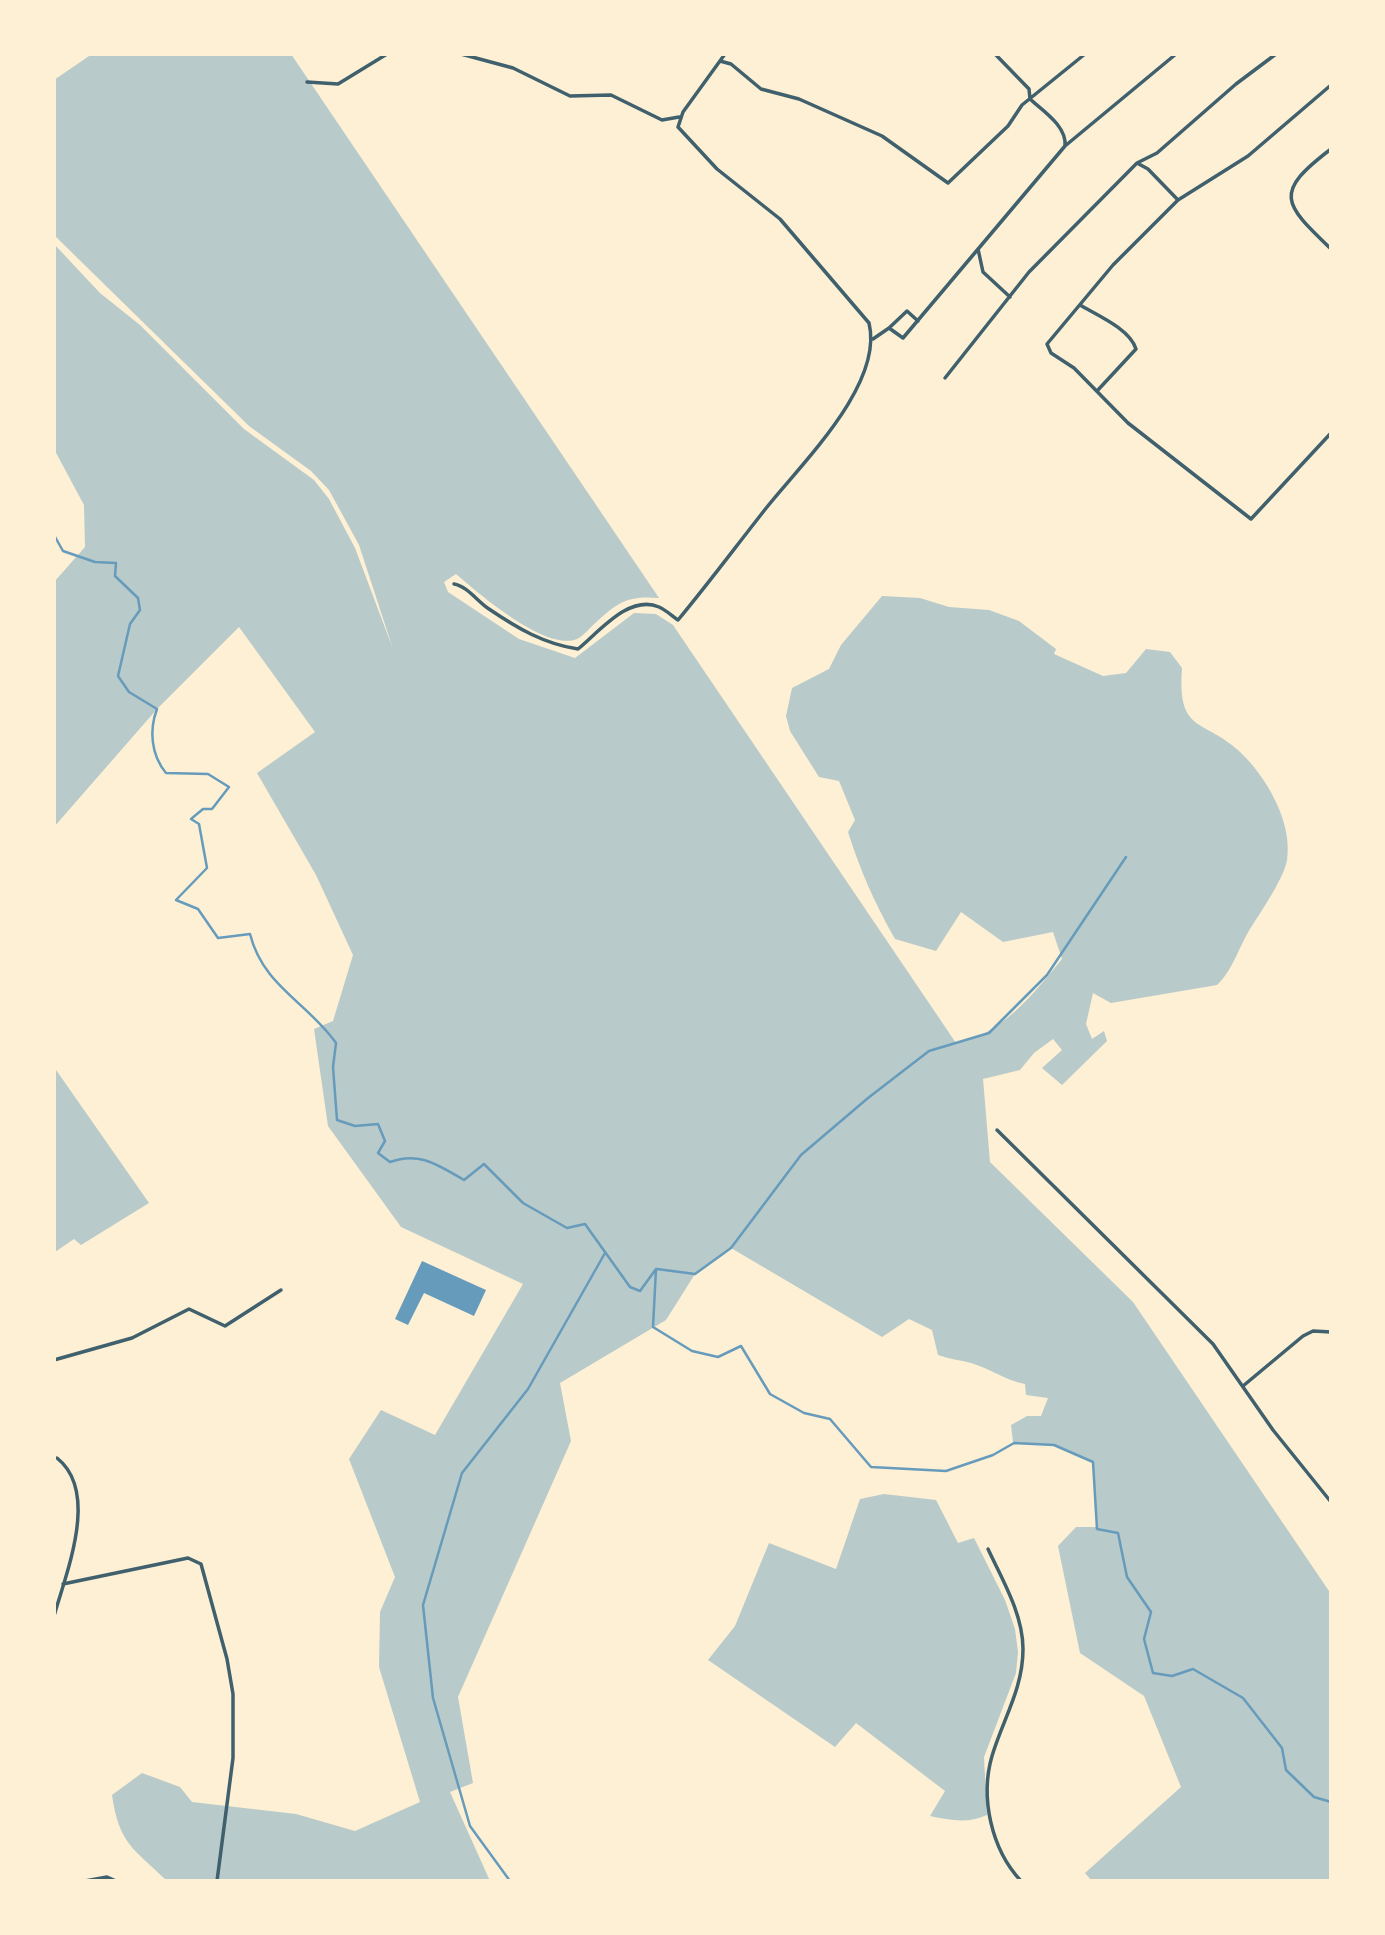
<!DOCTYPE html>
<style>
body{margin:0}
#map{position:relative;width:1385px;height:1935px;overflow:hidden;background:#fdf0d5;font-family:"Alegreya Sans",sans-serif}
canvas{display:block}
.frame{position:absolute;inset:0;border:56px solid #fdf0d5;pointer-events:none}
</style>
<div id="map">
<canvas width="1385" height="1935"></canvas>
<div class="frame"></div>
</div>
<script>
const g = document.querySelector('canvas').getContext('2d');
g.lineJoin = 'round';
function fill(path, color) { g.fillStyle = color; g.fill(path, 'evenodd'); }
function trace(path, color, width, dash) { g.strokeStyle = color; g.lineWidth = width; g.lineCap = dash ? 'butt' : 'round'; g.setLineDash(dash || []); g.stroke(path); }
const green = new Path2D(`
 M92,54H291L659,598C626,595 617,603 593,625C589,629 582,637 577,639C546,652 478,593 456,574L444,582L448,592L519,639L575,658L634,613L656,614L673,625L956,1043C1001,1036 1035,992 1062,959L1053,932L1003,942L961,912L936,951L895,939C875,904 860,870 848,832L855,820L839,781L819,777L790,731L786,716L792,688L829,669L841,645L882,596L920,598L949,607L989,610L1019,621L1056,649L1054,654L1103,676L1126,673L1146,649L1170,652L1182,668C1177,734 1203,718 1239,751C1266,776 1293,822 1287,860C1284,878 1262,910 1252,926C1239,945 1234,969 1217,985L1111,1003L1093,993L1086,1024L1092,1039L1104,1031L1107,1041L1062,1085L1042,1068L1062,1050L1053,1039L1034,1053L1020,1070L983,1079L990,1162L1133,1302L1331,1594V1881H1092L1085,1873L1181,1787L1144,1696L1080,1653L1058,1546L1076,1527H1097L1093,1462L1054,1445L1013,1442L1011,1425L1027,1416H1041L1048,1398L1026,1395L1025,1384C1005,1380 991,1369 971,1363C960,1360 949,1359 938,1355L932,1330L909,1319L882,1337L731,1248L695,1274L666,1320L560,1383L571,1441L458,1697L473,1783L450,1792L490,1881H167C133,1848 119,1844 112,1795L142,1773L180,1787L192,1802L296,1814L355,1831L420,1802L379,1667L380,1612L395,1577L349,1459L381,1410L435,1435L523,1284L401,1227L328,1126L314,1029L333,1021L353,955L316,875L257,773L315,732L239,627L157,709L54,827V582L85,547L84,505L54,449V244L100,293L140,325L244,429L314,480L329,499L355,548L393,649L359,545L329,490L311,471L249,426L54,235V80Z
 M54,1067L149,1203L81,1245L74,1239L55,1252Z
 M884,1494L936,1500L958,1543L974,1538L1005,1600L1015,1629L1018,1652L1016,1673L984,1757L987,1815C967,1824 950,1820 930,1816L945,1791L856,1723L835,1747L708,1660L735,1626L769,1543L836,1569L860,1499Z`);
const water = new Path2D(`
 M422,1261L486,1290L474,1316L424,1293L408,1325L395,1319Z`);
const stream = new Path2D(`
 M54,535L63,551L95,562L116,563L115,576L138,598L140,610L130,624L118,676L129,692L157,709C149,730 151,755 166,773L208,774L229,787L212,809H203L191,819L199,824L207,868L176,900L198,909L218,938L250,934C263,986 307,1002 336,1043L333,1067L337,1120L355,1126L378,1124L385,1141L378,1153L390,1162C419,1151 438,1165 464,1180L484,1164L523,1203L567,1228L585,1224L630,1287L640,1291L656,1269L653,1327L692,1351L718,1357L741,1346L770,1394L804,1413L830,1419L871,1467L946,1471L993,1455L1014,1443L1054,1445L1093,1462L1097,1529L1118,1533L1127,1577L1151,1612L1144,1639L1153,1673L1172,1676L1193,1669L1243,1698L1282,1748L1286,1770L1314,1797L1331,1802
 M657,1269L695,1274L731,1248L801,1155L868,1098L929,1051L989,1033L1047,975L1126,857
 M510,1881L470,1826L433,1698L423,1605L462,1473L528,1389L605,1253`);
const minor = new Path2D(`
 M394,54H423
 M461,54L513,68L570,96L611,95L662,120L679,117
 M995,54L1029,89L1030,99C1043,111 1067,126 1065,146
 M720,61L731,64L761,89L799,99L882,136L948,183L1008,126L1022,105L1085,54
 M307,82L338,84L387,54
 M1331,85L1248,156L1178,200L1113,265L1047,344L1051,353L1074,368L1128,423L1251,519L1331,433
 M1331,149C1273,193 1283,203 1331,249
 M1137,163L1148,169L1178,200
 M978,249L983,272L1010,297
 M1080,305C1097,315 1130,329 1136,349L1097,391
 M889,328L907,311L918,321
 M873,339L889,328L903,338L1065,146L1176,54
 M945,378L1029,272L1137,163L1157,153L1236,84L1276,54
 M454,584C467,586 478,602 489,609C517,628 544,644 578,649C599,632 629,594 659,607C666,610 672,616 678,620C708,584 737,545 767,507C802,463 884,384 869,323L780,219L717,169L678,127L683,112L725,54
 M997,1130L1213,1344L1273,1430L1331,1502
 M54,1360L132,1338L189,1309L225,1326L281,1290
 M1243,1386L1303,1336L1313,1331L1331,1332
 M988,1549C1002,1579 1023,1614 1023,1649C1023,1689 1003,1719 992,1756C980,1797 991,1849 1021,1881
 M63,1584L188,1558L201,1564L227,1659L233,1694V1758L217,1881
 M54,1616C66,1573 100,1492 57,1458
 M85,1881L107,1877L116,1881`);
fill(green, '#b9caca');
fill(water, '#669bbc');
trace(stream, '#669bbc', 2.5);
trace(minor, '#3f606c', 3.5);
</script>
